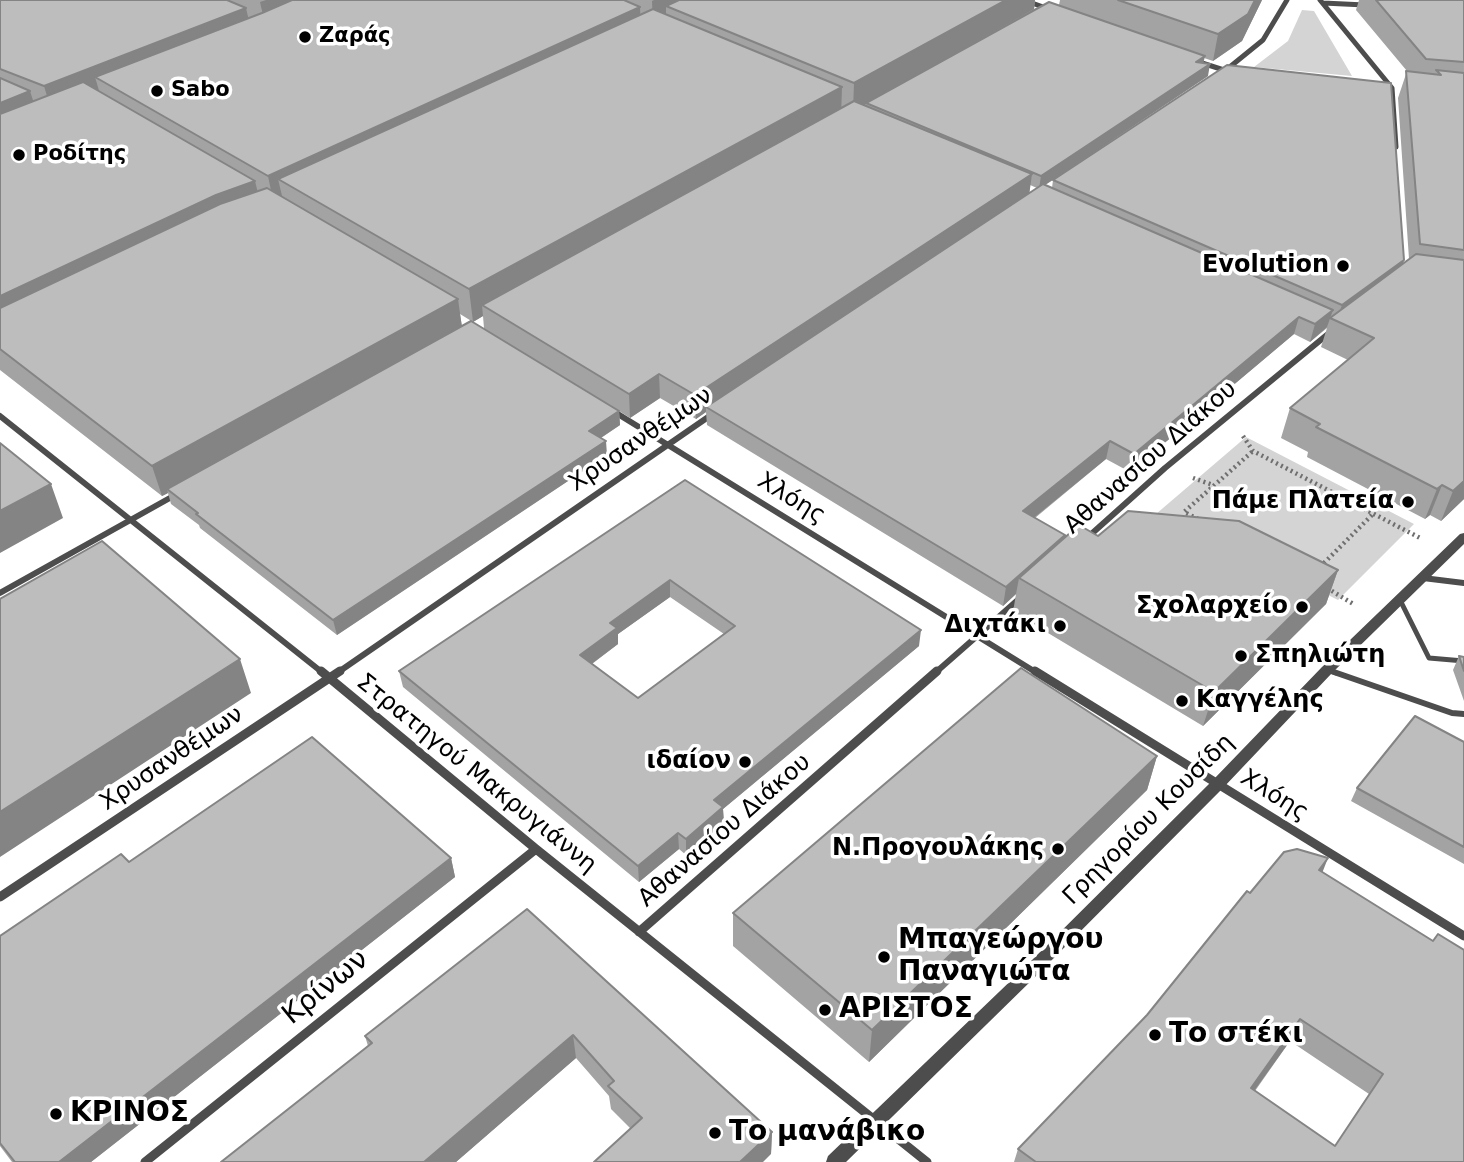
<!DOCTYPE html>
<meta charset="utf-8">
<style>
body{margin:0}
canvas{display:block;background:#fff}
</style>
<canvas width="1464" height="1162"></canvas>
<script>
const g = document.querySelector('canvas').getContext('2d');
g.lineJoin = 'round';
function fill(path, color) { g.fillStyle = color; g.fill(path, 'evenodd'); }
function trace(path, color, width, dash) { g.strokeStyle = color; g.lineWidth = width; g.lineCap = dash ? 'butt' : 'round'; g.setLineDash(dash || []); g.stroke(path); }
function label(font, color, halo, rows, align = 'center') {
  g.font = font + ' "DejaVu Sans",sans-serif'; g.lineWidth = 7; g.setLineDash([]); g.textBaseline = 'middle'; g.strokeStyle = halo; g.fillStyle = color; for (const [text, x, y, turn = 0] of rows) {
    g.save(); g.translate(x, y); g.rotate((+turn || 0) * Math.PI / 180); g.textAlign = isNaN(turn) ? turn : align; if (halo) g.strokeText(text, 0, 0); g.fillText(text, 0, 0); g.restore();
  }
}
const green = new Path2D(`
 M1302,10L1314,11L1352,76L1254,67L1288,41Z
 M1246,437L1414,524L1338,600L1230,546L1128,538Z`);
const path = new Path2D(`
 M1243,436L1253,451L1422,539
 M1193,478L1213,485
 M1198,519L1184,512L1253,451
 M1320,567L1374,513
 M1327,588L1355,605`);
const serviceFar1 = new Path2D(`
 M1400,600L1429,658L1464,661
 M1328,670L1336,673`);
const service = new Path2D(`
 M1331,671L1452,713L1464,714`);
const pedestrian = new Path2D(`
 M1088,537L1165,468L1328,334
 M976,637L1020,598`);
const minorFar2 = new Path2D(`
 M1023,0L1049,9
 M1320,0L1392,88L1396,147
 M1323,3L1365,5
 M1202,63L1227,71
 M1226,70L1263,40L1287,0`);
const minorFar1 = new Path2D(`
 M613,411L1037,673
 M0,416L323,673
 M1423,578L1464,583
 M0,593L177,494
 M337,673L714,413
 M935,673L976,637`);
const minor = new Path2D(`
 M321,671L536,849L927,1162
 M1035,671L1464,936
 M0,897L340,671
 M639,932L937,671
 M145,1162L536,849`);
const tertiary = new Path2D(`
 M1464,533V544L1332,673L1223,788L1034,978L846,1162H826L828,1156L1024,968L1213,780L1322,667L1460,534Z`);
const wall = new Path2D(`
 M0,0H1035L1034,9L1059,5L1060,0H1262L1242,41L1213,61L1204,58L1203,63L1208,76L1074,166L1404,260L1403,264L1409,259L1398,98L1407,71L1356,10L1359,0H1464V499L1441,521L1430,515L1425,519L1307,457L1308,452L1281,438L1290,408L1348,360L1321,347L1327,328L1310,342L1294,334L1130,472L1106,459L1035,518L1065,535V537L1098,536L1338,570L1326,604L1203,726L1013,612L1016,594L1003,606L707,425L706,412L696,419L660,398L630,418L619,411L620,425L601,438L607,455L337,635L200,528L199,525L171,504L168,493L162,496L0,370ZM1053,180L1052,188L1045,185ZM1030,185L1037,188L1029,193ZM460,314L473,322L483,316L484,328L462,326Z
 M685,480L919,646L723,809L724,824L686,855L679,849L639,882L403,687L399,671ZM670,597L724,634L638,698L592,664L618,644V634Z
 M1459,656L1464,657V701L1453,670Z
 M1464,742V864L1351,801L1357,788Z
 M1157,756L1147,790L869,1062L733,946V913Z
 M451,858L455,877L91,1162H12L0,1146V936L129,862Z
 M1323,872L1464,1162H1014L1018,1149L1147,1015L1250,893ZM1290,1041L1369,1094L1335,1146L1255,1091Z
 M527,909L772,1132L771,1154L631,1129L611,1109L609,1096L576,1058L456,1162H221L368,1046L365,1036Z`);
const shadedWall = new Path2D(`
 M266,0H337L266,28L260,2Z
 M654,0H715L666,6V21L653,27L652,1Z
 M1007,0H1035L1034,9L853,111L854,83Z
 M1255,0H1262L1242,41L1213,61L1218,34Z
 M640,7L641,33L278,179L283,200L274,205L268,176Z
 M246,8L252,34L95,77L100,94L52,113L44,86Z
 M1205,56L1202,69L1196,62Z
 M1210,64L1208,76L1039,189L1041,176Z
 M842,87L841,117L482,305L483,316L473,322L469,289Z
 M30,91L39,119L0,134V103Z
 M1032,174L1029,196L706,407V412L696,419L695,395Z
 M255,181L262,209L0,331V296L216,195Z
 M1404,260L1400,274L1337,319L1342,305Z
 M458,299L462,328L167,489L168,493L162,496L152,466Z
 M1333,310L1327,327L1310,342L1315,324Z
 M1299,317L1294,334L1130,472L1134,454Z
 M659,374L660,398L630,418L629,394Z
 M619,411L620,425L590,445L589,431Z
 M606,441L607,455L337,635L333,620Z
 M1110,441L1106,459L1020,529L1023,511Z
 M1464,481V499L1441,521L1453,491Z
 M51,484L63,518L0,553V511Z
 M1442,485L1430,515L1425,519L1437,489Z
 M1065,535L1062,553L1019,578L1016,594L1003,606L1006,587Z
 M1338,570L1326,604L1203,726L1214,692Z
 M670,580V597L618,634V644L582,671L580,655L610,623Z
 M921,630L919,646L723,809L724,824L686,855V839L714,800Z
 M240,659L251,693L0,857V812Z
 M1157,756L1147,790L869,1062L872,1030Z
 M678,833L679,849L639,882L638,866Z
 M451,858L455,877L91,1162H59Z
 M1328,858L1319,881V870Z
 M1300,1019L1290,1041L1241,1109L1251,1088Z
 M573,1035L576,1058L456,1162H424Z
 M772,1132L771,1154L763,1162H740Z`);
const building = new Path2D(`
 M0,0H227L246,8L44,86L0,69Z
 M292,0H624L640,7L268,176L95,77L262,13Z
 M679,0H1006L854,83L666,6Z
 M1118,0H1255L1248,14L1218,34Z
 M1376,0H1464V62L1426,59Z
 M1049,2L1205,56L1196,62L1210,64L1041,176L866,103Z
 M653,9L842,87L469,289L278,179Z
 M1227,65L1391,83L1404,260L1342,305L1053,180Z
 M1436,70L1464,73V250L1420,244L1406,71L1441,75Z
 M0,78L30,91L0,103Z
 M83,82L255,181L216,195L0,296V114Z
 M854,101L1032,174L695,395L659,374L629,394L482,305Z
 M1043,184L1333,310L1315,324L1299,317L1134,454L1110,441L1023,511L1065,535L1006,587L706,407Z
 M267,188L458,299L152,466L0,349V308L220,204Z
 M1416,254L1464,260V481L1453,491L1442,485L1437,489L1316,427L1320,424L1290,408L1374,338L1330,318Z
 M471,321L619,411L589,431L606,441L333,620L196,514L198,513L167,489Z
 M0,443L51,484L0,511Z
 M685,480L921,630L714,800L723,807L686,839L678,833L638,866L399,671ZM670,580L735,626L638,698L580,655L617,628L610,623Z
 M1128,511L1239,521L1338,570L1214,692L1019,578L1079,525L1098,536Z
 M102,541L240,659L0,812V599Z
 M1459,656L1464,657V671Z
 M1021,668L1157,756L872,1030L733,913Z
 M1415,716L1464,742V847L1357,788Z
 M312,737L451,858L59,1162H15L0,1143V936L121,854L129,862Z
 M1297,849L1328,858L1319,870L1433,941L1438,934L1464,950V1162H1036L1018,1149L1147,1015L1247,891L1250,893L1284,852ZM1300,1019L1383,1074L1335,1146L1251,1088Z
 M527,909L772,1132L740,1162H594L642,1118L608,1086L614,1081L573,1035L424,1162H221L372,1043L365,1036Z`);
const markers = [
 [305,37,7,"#000"],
 [157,91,7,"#000"],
 [19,155,7,"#000"],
 [1343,266,7,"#000"],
 [1408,502,7,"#000"],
 [1302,607,7,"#000"],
 [1060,626,7,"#000"],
 [1241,656,7,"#000"],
 [1182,701,7,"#000"],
 [745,762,7,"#000"],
 [1058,849,7,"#000"],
 [884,957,7,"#000"],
 [825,1010,7,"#000"],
 [1155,1035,7,"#000"],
 [56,1114,7,"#000"],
 [715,1133,7,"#000"]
];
const farPoinames = [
 ["Ζαράς",319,37],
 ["Sabo",171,91],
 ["Ροδίτης",33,155]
];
const poiNames = [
 ["Evolution",1329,266],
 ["Πάμε Πλατεία",1394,502],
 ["Σχολαρχείο",1288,607],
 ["Διχτάκι",1046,626],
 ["Σπηλιώτη",1255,656,"left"],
 ["Καγγέλης",1196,701,"left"],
 ["ιδαίον",731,762],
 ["Ν.Προγουλάκης",1044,849]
];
const streetNames = [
 ["Χρυσανθέμων",641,440,-34],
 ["Αθανασίου Διάκου",1151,458,-41],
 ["Χλόης",791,499,32],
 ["Χρυσανθέμων",172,759,-34],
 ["Στρατηγού Μακρυγιάννη",476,774,39],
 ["Χλόης",1274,796,32],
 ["Γρηγορίου Κουσίδη",1149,820,-45],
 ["Αθανασίου Διάκου",725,831,-41]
];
const nearPoinames = [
 ["Μπαγεώργου",898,941],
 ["Παναγιώτα",898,973],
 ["ΑΡΙΣΤΟΣ",839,1010],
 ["Το στέκι",1169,1035],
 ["ΚΡΙΝΟΣ",70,1114],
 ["Το μανάβικο",729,1133]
];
const nearStreetnames = [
 ["Κρίνων",326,988,-39]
];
fill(green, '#d4d4d4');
trace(path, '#6f6f6f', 4.5, [2, 3.5]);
trace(serviceFar1, '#4d4d4d', 5);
trace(service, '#4d4d4d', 6);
trace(pedestrian, '#4d4d4d', 6);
trace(minorFar2, '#4d4d4d', 5);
trace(minorFar1, '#4d4d4d', 6);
trace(minor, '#4d4d4d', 9);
fill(tertiary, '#4d4d4d');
fill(wall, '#a3a3a3');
fill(shadedWall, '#848484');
fill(building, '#bdbdbd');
trace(building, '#848484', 2);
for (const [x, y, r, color] of markers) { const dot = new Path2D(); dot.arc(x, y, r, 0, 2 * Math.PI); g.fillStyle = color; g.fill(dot); trace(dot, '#fff', 2.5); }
label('bold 21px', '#000', '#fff', farPoinames, 'left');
label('bold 24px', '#000', '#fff', poiNames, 'right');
label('24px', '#000', '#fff', streetNames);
label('bold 28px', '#000', '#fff', nearPoinames, 'left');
label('28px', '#000', '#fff', nearStreetnames);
</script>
